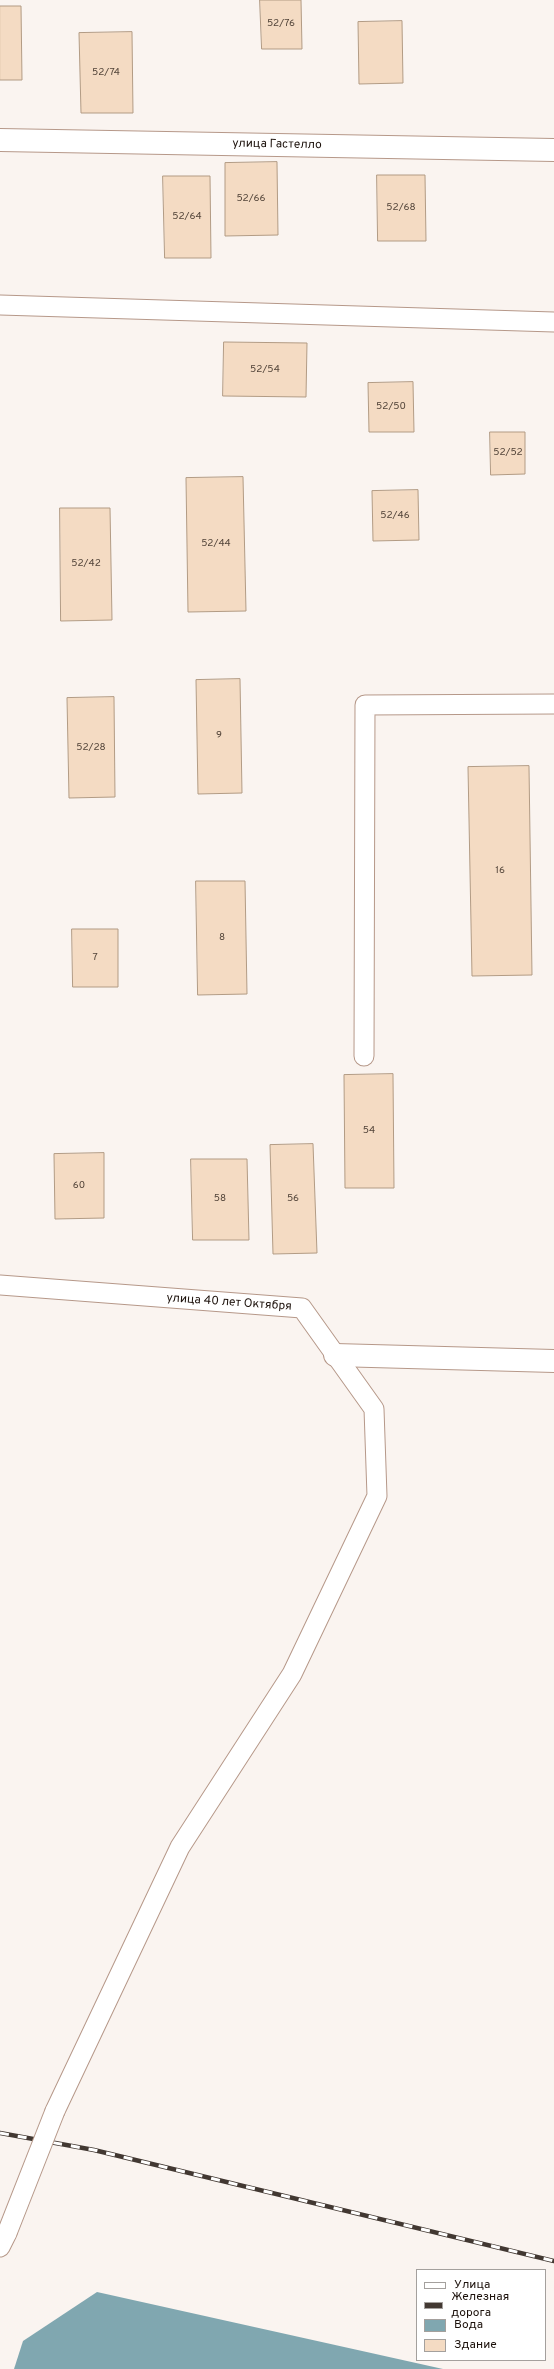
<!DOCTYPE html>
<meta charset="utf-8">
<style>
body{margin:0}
#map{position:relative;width:554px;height:2369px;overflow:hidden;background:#faf4f0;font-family:Overpass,sans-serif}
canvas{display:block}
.legend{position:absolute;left:416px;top:2269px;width:130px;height:92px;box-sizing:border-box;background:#fff;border:1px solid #a4a09d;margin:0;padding:5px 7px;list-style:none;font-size:12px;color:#1c110b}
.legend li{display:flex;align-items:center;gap:8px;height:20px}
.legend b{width:20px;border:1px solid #a4a09d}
</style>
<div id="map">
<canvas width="554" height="2369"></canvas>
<ul class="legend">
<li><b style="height:5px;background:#fff"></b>Улица</li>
<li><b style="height:5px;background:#423832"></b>Железная дорога</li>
<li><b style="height:11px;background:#80a7b0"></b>Вода</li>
<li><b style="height:11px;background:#f4dbc3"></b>Здание</li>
</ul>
</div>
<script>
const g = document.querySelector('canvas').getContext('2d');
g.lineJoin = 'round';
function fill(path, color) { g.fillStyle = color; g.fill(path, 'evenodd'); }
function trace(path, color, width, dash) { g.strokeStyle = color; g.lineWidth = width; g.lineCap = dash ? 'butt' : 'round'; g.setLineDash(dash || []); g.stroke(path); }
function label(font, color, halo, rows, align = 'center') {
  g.font = font + ' Overpass,sans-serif'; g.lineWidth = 3; g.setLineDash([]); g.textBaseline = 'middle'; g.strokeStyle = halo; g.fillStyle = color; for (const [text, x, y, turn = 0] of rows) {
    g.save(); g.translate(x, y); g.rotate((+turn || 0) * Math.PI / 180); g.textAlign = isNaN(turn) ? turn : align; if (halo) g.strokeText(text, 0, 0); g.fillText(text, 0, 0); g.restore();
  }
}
const water = new Path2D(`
 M97,2292L443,2369H14L23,2341Z`);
const building = new Path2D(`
 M260,0H301L302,49H262Z
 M0,6H21L22,80H0Z
 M402,21L403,83L359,84L358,22Z
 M132,32L133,113H81L79,33Z
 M277,162L278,235L225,236V163Z
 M377,175H425L426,241H378Z
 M163,176H210L211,258H165Z
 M224,342L307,343L306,397L223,396Z
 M413,382L414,432H369L368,383Z
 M490,432H525V474L491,475Z
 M243,477L246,611L188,612L186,478Z
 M418,490L419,540L373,541L372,491Z
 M60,508H110L112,620L61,621Z
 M240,679L242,793L198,794L196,680Z
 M114,697L115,797L69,798L67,698Z
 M529,766L532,975L472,976L468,767Z
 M196,881H245L247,994L198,995Z
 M72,929H118V987H73Z
 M393,1074L394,1188H345L344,1075Z
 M313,1144L317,1253L273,1254L270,1145Z
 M104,1153V1218L55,1219L54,1154Z
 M191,1159H247L249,1240H193Z`);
const lane = new Path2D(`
 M0,305L554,322
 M364,1056L365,705L554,704
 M0,1285L302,1308L374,1409L377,1496L292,1674L180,1847L55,2111
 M0,2247L7,2233`);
const street = new Path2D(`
 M0,140L554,150
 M335,1355L554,1361`);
const rail = new Path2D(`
 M0,2133L94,2150L554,2261`);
const laneBridge = new Path2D(`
 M7,2233L55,2111`);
const numberNames = [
 ["52/76",281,24],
 ["52/74",106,73],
 ["52/66",251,199],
 ["52/68",401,208],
 ["52/64",187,217],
 ["52/54",265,370],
 ["52/50",391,407],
 ["52/52",508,453],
 ["52/46",395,516],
 ["52/44",216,544],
 ["52/42",86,564],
 ["9",219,736],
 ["52/28",91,748],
 ["16",500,871],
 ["8",222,938],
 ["7",95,958],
 ["54",369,1131],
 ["60",79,1186],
 ["58",220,1199],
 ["56",293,1199]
];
const streetNames = [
 ["улица Гастелло",277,145,1],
 ["улица 40 лет Октября",229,1303,4]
];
fill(water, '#80a7b0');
fill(building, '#f4dbc3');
trace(building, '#b29b84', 1);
trace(lane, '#b69889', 21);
trace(street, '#b69889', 24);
trace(lane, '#fff', 19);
trace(street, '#fff', 22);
trace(rail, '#423832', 4.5);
trace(rail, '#fff', 3, [9]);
trace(laneBridge, '#b69889', 21, []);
trace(laneBridge, '#fff', 19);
label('10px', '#524439', null, numberNames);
label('12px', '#1c110b', '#fff', streetNames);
</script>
